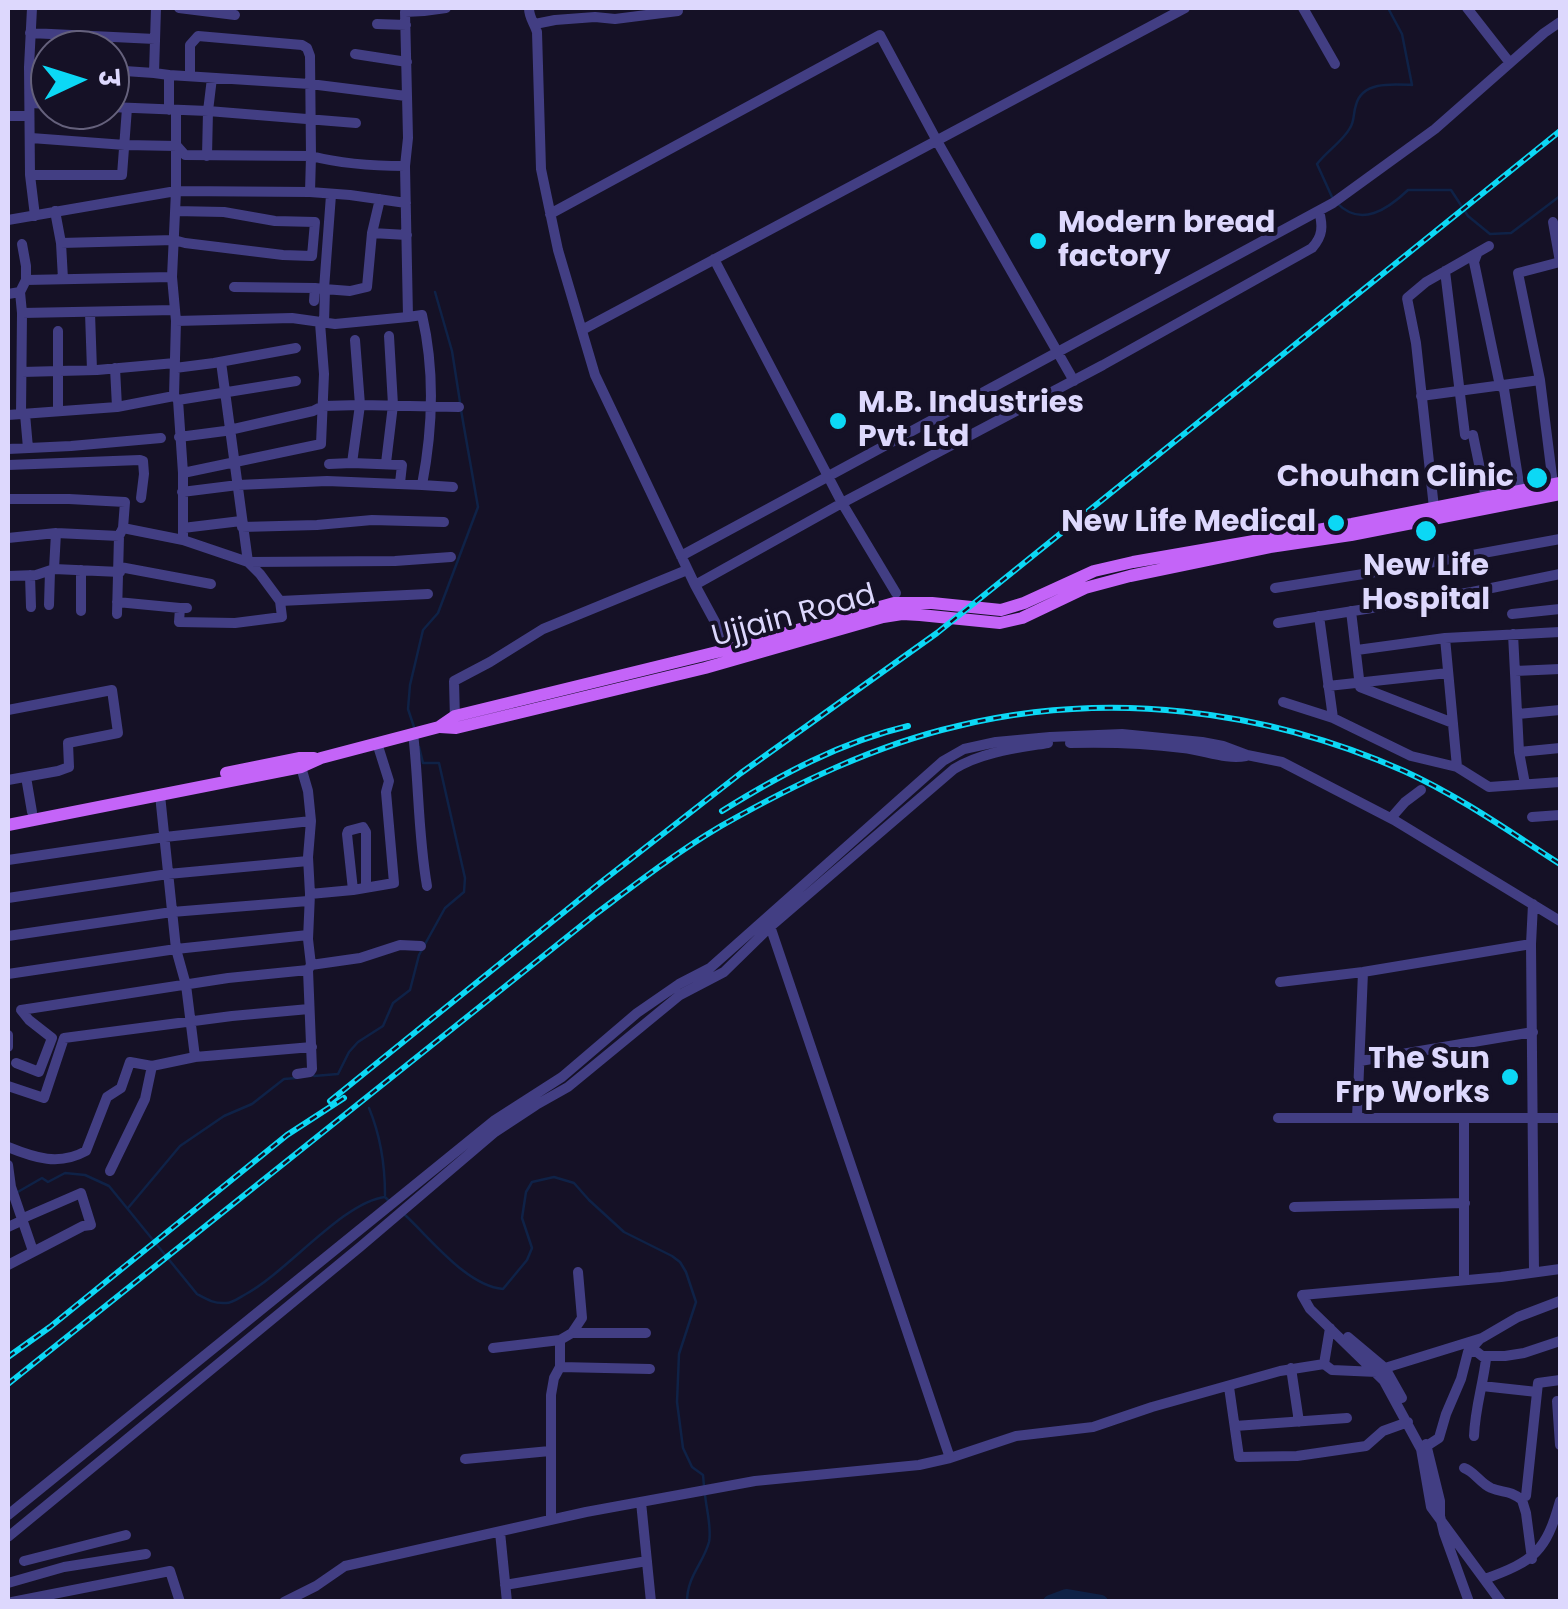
<!DOCTYPE html>
<meta charset="utf-8">
<style>
body{margin:0}
#map{position:relative;width:1568px;height:1609px;overflow:hidden;background:#151126;font-family:Poppins,"Noto Sans Devanagari",sans-serif}
canvas{display:block}
.frame{position:absolute;inset:0;border:10px solid #ddd8fd;pointer-events:none}
.north{position:absolute;left:30px;top:30px;width:100px;height:100px;box-sizing:border-box;background:#151126;border:2px solid #65617c;border-radius:50%;rotate:86deg;font-size:28px;font-weight:700;line-height:40px;text-align:center;color:#ddd8fd}
.north::after{content:'';display:block;margin:auto;width:35px;height:45px;background:#0cd8f5;clip-path:polygon(50% 0,100% 100%,50% 72%,0 100%)}
</style>
<div id="map">
<canvas width="1568" height="1609"></canvas>
<div class="frame"></div>
<div class="north">उ</div>
</div>
<script>
const g = document.querySelector('canvas').getContext('2d');
g.lineJoin = 'round';
function trace(path, color, width, dash) { g.strokeStyle = color; g.lineWidth = width; g.lineCap = dash ? 'butt' : 'round'; g.setLineDash(dash || []); g.stroke(path); }
function label(font, color, halo, rows, align = 'center') {
  g.font = font + ' Poppins,sans-serif'; g.lineWidth = 8; g.setLineDash([]); g.textBaseline = 'middle'; g.strokeStyle = halo; g.fillStyle = color; for (const [text, x, y, turn = 0] of rows) {
    g.save(); g.translate(x, y); g.rotate((+turn || 0) * Math.PI / 180); g.textAlign = isNaN(turn) ? turn : align; if (halo) g.strokeText(text, 0, 0); g.fillText(text, 0, 0); g.restore();
  }
}
const stream = new Path2D(`
 M1332,197L1317,164C1327,151 1343,141 1350,128C1355,120 1353,113 1356,105C1362,81 1393,84 1412,85L1402,34L1388,8
 M1337,203C1361,228 1388,209 1408,190H1451L1468,216L1490,234L1511,233L1560,196
 M435,292L452,351L460,402
 M415,730L408,709L410,685L423,630L438,613L478,507L461,410
 M314,1076L338,1074L349,1052L358,1042L383,1026L393,1003L410,990L419,955L445,908L464,892L465,878L439,763H423L419,747
 M369,1108C381,1137 385,1164 385,1195
 M16,1193L42,1178L48,1182L65,1173L85,1175L109,1186L197,1294C206,1299 214,1304 226,1303C233,1303 240,1297 246,1294C287,1272 343,1202 385,1197L388,1200
 M128,1208L180,1146L224,1116L252,1104L284,1079L296,1078
 M405,1215C431,1239 467,1286 503,1289L527,1260L532,1248L522,1218L526,1192L532,1182L554,1177L574,1183L589,1200L624,1232L672,1256L680,1262L686,1272L696,1302L679,1354L677,1402L683,1448L692,1467L703,1475L704,1486
 M687,1602C687,1576 703,1564 709,1542C712,1528 706,1508 705,1494`);
const river = new Path2D(`
 M1050,1602L1066,1596L1101,1602`);
const minor = new Path2D(`
 M32,8L29,67L30,175H122L127,108
 M156,8L154,73L169,75V110
 M179,8L235,15
 M529,8C529,18 534,22 537,32L541,169L558,250L595,375L695,585L721,633
 M1303,8L1335,64
 M1467,8L1510,63
 M424,11L446,8
 M377,24L406,25
 M535,24L555,20L595,17L615,19L678,11
 M30,33L155,39
 M355,54L407,62
 M29,67H50
 M110,70L154,73
 M169,75L310,84L406,96
 M190,76V45L198,36L302,45L307,48L310,56L311,156C342,164 374,166 405,166
 M30,103L50,104
 M110,107L208,111L356,123
 M176,111V191L172,277L176,321L174,396L178,400L183,473V540
 M8,116H29
 M31,138L125,145L177,146L185,155L311,156L310,192
 M207,156L208,111L212,78
 M30,175L35,216
 M55,211L61,243L63,279
 M550,214L880,35L937,141L1074,381
 M8,220L176,191L310,192L350,195L406,203
 M372,233L407,235
 M61,243L174,240L185,243L283,255L312,256L315,222L275,221L224,212L175,211
 M1477,254L1474,262L1500,386L1504,389L1520,490
 M714,259L842,503L896,593
 M1445,271L1465,435
 M26,280L172,277
 M234,287L315,288L314,301
 M315,288L324,289L331,195
 M324,289L350,291L367,287L372,233L380,199
 M20,292L22,313L21,414
 M8,294L20,292L26,280V266L22,244
 M22,313L175,310
 M90,313L92,370
 M176,321L292,318L335,324L408,317
 M324,323L325,289
 M582,330L1185,8
 M58,331V411
 M221,362L248,562L395,561L451,557
 M115,368L117,407
 M175,368L214,363L296,348
 M22,372L97,370L175,363
 M1421,396L1540,380
 M178,400L296,381
 M25,414L28,448
 M8,415L117,407L174,396
 M1473,435L1486,498
 M179,437L225,431L313,411L323,406L360,405L355,340
 M8,449L71,446L161,438
 M386,463L393,405L389,336
 M329,464L352,463
 M8,465L140,460L143,461L144,474L141,498
 M183,473L321,444L324,374L320,323
 M400,483L402,465L352,463L360,405L459,407
 M1553,484L1540,380L1518,273L1560,262L1553,222
 M422,485L453,487
 M182,492L238,485L327,481L422,485C433,428 435,371 422,315L408,317L405,166L408,138L405,12L424,11V8
 M8,499H69L125,502L123,528L119,536L117,614
 M1434,508L1416,343L1407,298L1426,282L1489,246
 M242,527L317,525L372,520L444,522
 M123,528L183,540L248,562L260,574L280,601L282,617L235,623L179,622L180,608H187
 M183,528L241,521
 M8,538L56,533L119,536
 M681,556L1333,203L1435,129L1544,33L1560,22
 M120,567L211,584
 M54,569L120,572
 M30,575L31,607
 M8,576L36,575L54,569L56,533
 M695,585L842,503L1103,365L1312,248C1323,236 1323,226 1319,211
 M1275,588L1401,568L1560,539
 M280,601L428,594
 M117,602L180,608
 M49,605L50,571
 M81,611V570
 M1351,611L1360,687L1453,723
 M1512,614L1560,609
 M1319,616L1333,718
 M1278,623L1472,592L1560,574
 M1513,634L1519,752L1525,784
 M1445,638L1457,767
 M1357,650L1445,638L1560,632
 M1515,671L1560,669
 M1328,686L1448,673
 M1283,702L1333,718L1411,756L1457,767L1489,787L1560,782
 M8,710L112,690L118,733L68,743L69,767L58,771L8,780
 M1518,714L1560,710
 M455,720L454,681L490,662L543,629L687,570
 M413,733C419,784 418,835 427,886
 M1070,743C1109,742 1144,743 1183,748C1204,750 1226,760 1246,756
 M1519,752L1560,748
 M26,777L32,812
 M160,795L176,949L186,985L195,1057
 M1532,817L1560,815
 M1391,818L1405,802L1421,790
 M8,860L165,837L311,821
 M353,890L347,834L348,831L363,827L366,832V888
 M310,894L353,890L394,883L386,792L389,781L377,743
 M8,898L168,874L308,861
 M1533,904L1531,944L1534,1272
 M769,923L950,1458
 M8,936L172,912L308,901
 M311,965L360,958L400,945L421,946
 M8,974L176,949L308,935
 M1280,982L1363,972L1531,944
 M8,1035V1047
 M1360,1061L1533,1032
 M16,1063L39,1072L52,1038L29,1020L21,1010L228,978L308,970
 M297,1074L310,1072L312,1069L308,970L311,965L308,939L310,894L308,857L311,821L308,791L301,767
 M8,1086L44,1098L64,1038L232,1016L309,1009
 M1278,1118H1560
 M1357,1118L1363,972
 M1464,1118V1280
 M8,1147C35,1158 59,1166 86,1151L107,1097L121,1088L130,1062L152,1066L195,1057L312,1047
 M8,1165L11,1187L33,1251
 M110,1171L145,1099L152,1066
 M1294,1207L1465,1203
 M8,1227L21,1221
 M8,1265L83,1226L91,1225L81,1193L21,1219
 M572,1333H646
 M1348,1337L1385,1368L1402,1398
 M493,1348L560,1340
 M1468,1352H1477L1486,1359C1483,1385 1475,1408 1474,1436
 M1484,1356H1505L1524,1353L1560,1341
 M1324,1364L1330,1328
 M560,1367L650,1369
 M1291,1368L1299,1422
 M1385,1368L1482,1338L1518,1317L1560,1301
 M1482,1386L1537,1392
 M1229,1387L1239,1457L1297,1456L1366,1446L1383,1431L1408,1422
 M1557,1401L1560,1445
 M1235,1426L1347,1418
 M1426,1444L1440,1501V1516L1444,1533L1469,1602
 M1422,1449L1439,1438L1446,1414L1461,1379L1468,1352L1479,1340
 M465,1459L550,1451
 M1464,1468C1475,1472 1480,1483 1491,1488C1503,1493 1510,1490 1522,1500L1526,1513L1532,1559
 M1526,1496L1538,1383L1560,1380
 M641,1502L651,1602
 M8,1515L495,1120L562,1077L637,1013L679,984L710,968L943,761L964,749L996,742L1050,737L1122,734L1202,742L1223,746L1247,755L1282,762L1394,820L1560,921
 M551,1520V1395L554,1378L560,1367V1340L572,1333L582,1318L578,1272
 M500,1532L507,1602
 M8,1537L360,1247L495,1132L536,1105L568,1087L680,995L724,972L770,927L954,769C981,752 1017,748 1048,743
 M24,1561L126,1535
 M1485,1579C1534,1561 1546,1552 1560,1501
 M8,1583L64,1567L146,1554
 M505,1585L647,1561
 M12,1602L170,1571L180,1602
 M284,1602L316,1586L345,1566L586,1512L755,1481L919,1465L950,1458L1016,1436L1093,1427L1152,1407L1280,1371L1324,1364L1332,1370L1377,1372
 M1501,1602L1431,1507L1421,1449L1384,1381L1310,1309L1302,1295L1501,1277L1560,1269`);
const major = new Path2D(`
 M440,727L456,728L705,668L883,617L902,614L920,615L1000,623L1022,618L1085,588L1130,576L1270,547L1351,535L1560,494
 M226,773L300,758H314
 M8,825L301,767L321,758L439,727L455,716L725,650L894,603H932L1001,610L1024,603L1094,571L1133,562L1352,524L1560,483`);
const rail = new Path2D(`
 M722,811C780,775 841,742 908,726
 M330,1101L600,883L741,773L937,633L1560,131
 M8,1357L50,1327L287,1135L344,1098
 M8,1384L597,913C637,883 677,852 721,826C795,784 875,745 958,726C1107,690 1264,709 1404,771C1459,796 1510,832 1560,864`);
const markers = [
 [1038,241,10,"#0cd8f5"],
 [838,421,10,"#0cd8f5"],
 [1537,478,12,"#0cd8f5"],
 [1336,523,10,"#0cd8f5"],
 [1426,531,12,"#0cd8f5"],
 [1510,1077,10,"#0cd8f5"]
];
const poiNames = [
 ["Modern bread",1058,224,"left"],
 ["factory",1058,258,"left"],
 ["M.B. Industries",858,404,"left"],
 ["Pvt. Ltd",858,438,"left"],
 ["Chouhan Clinic",1514,478],
 ["New Life Medical",1316,523],
 ["New Life",1426,567,"center"],
 ["Hospital",1426,601,"center"],
 ["The Sun",1490,1060],
 ["Frp Works",1490,1094]
];
const streetNames = [
 ["Ujjain Road",794,617,-15]
];
trace(stream, '#0f2247', 2.5);
trace(river, '#0f2247', 14);
trace(minor, '#423e83', 10);
trace(major, '#c464f8', 12);
trace(rail, '#0cd8f5', 6);
trace(rail, '#151126', 2.5, [8]);
for (const [x, y, r, color] of markers) { const dot = new Path2D(); dot.arc(x, y, r, 0, 2 * Math.PI); g.fillStyle = color; g.fill(dot); trace(dot, '#151126', 4); }
label('bold 30px', '#ddd8fd', '#151126', poiNames, 'right');
label('30px', '#ddd8fd', '#151126', streetNames);
</script>
